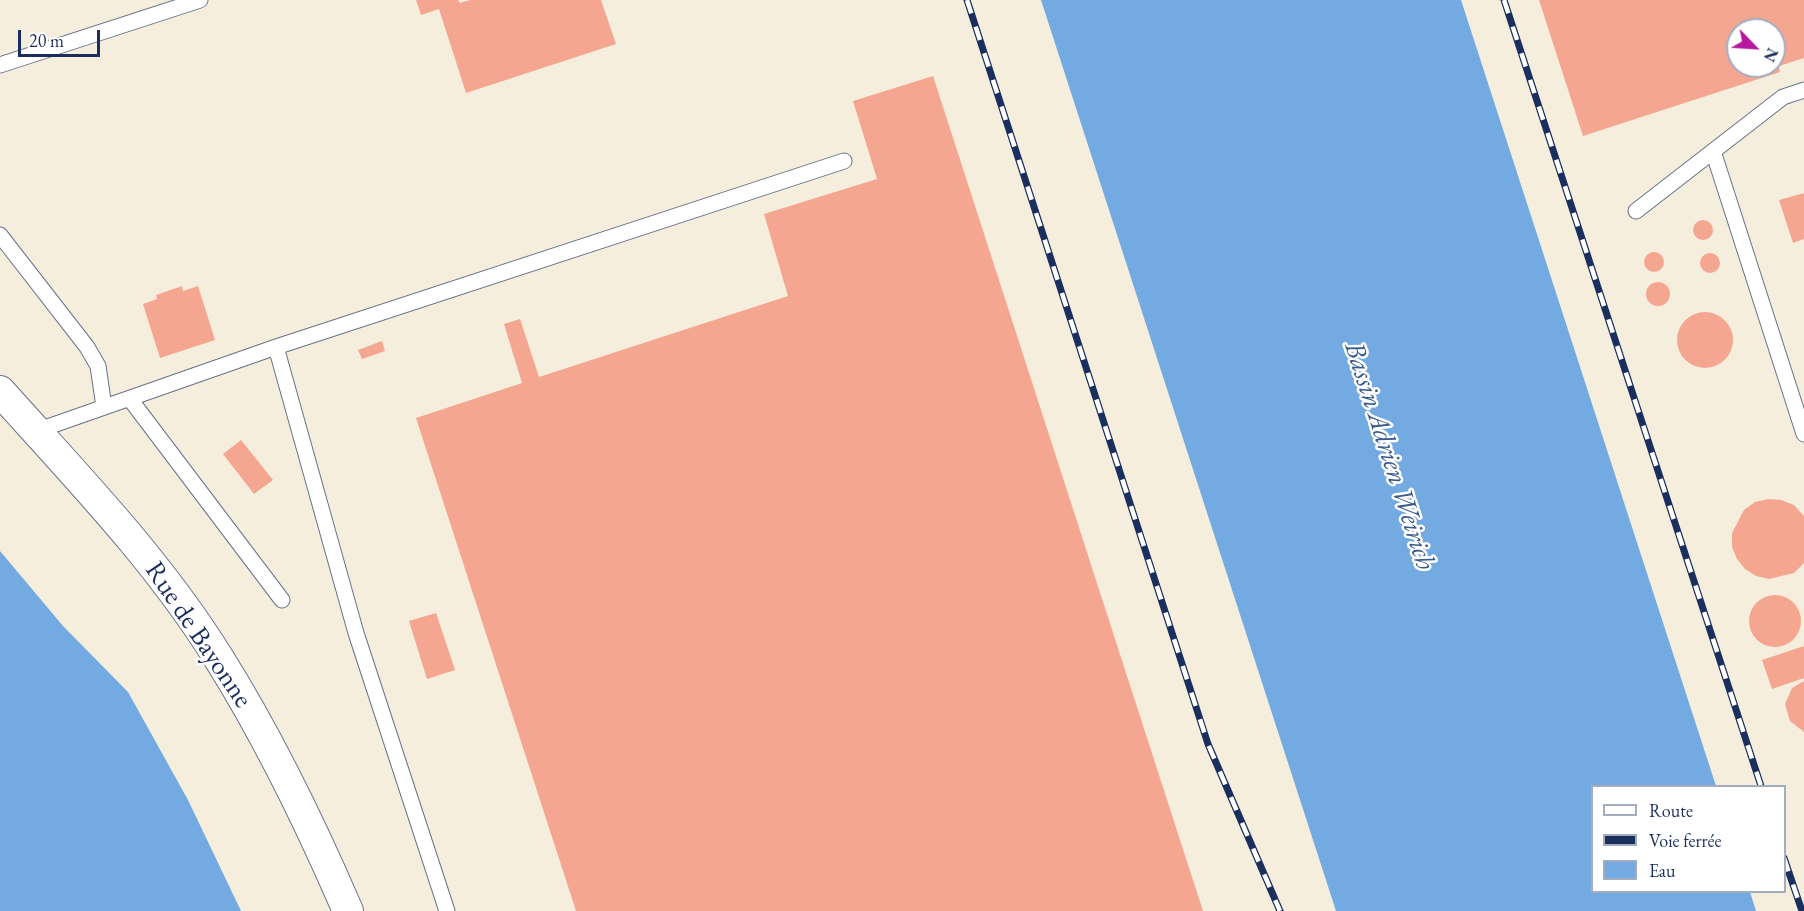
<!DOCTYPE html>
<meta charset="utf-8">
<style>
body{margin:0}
#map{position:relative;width:1804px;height:911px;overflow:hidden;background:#f5eedd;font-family:"EB Garamond",serif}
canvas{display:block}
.legend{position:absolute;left:1591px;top:785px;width:195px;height:108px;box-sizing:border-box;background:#fff;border:2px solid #a4acbf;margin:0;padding:8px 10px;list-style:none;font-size:18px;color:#1b2f5e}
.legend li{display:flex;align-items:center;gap:12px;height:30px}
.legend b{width:30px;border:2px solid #a4acbf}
.north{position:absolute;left:1726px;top:18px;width:60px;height:60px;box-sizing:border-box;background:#fff;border:2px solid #a4acbf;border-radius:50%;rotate:115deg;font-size:16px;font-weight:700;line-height:24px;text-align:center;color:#1b2f5e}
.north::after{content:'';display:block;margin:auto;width:21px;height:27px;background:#b5179e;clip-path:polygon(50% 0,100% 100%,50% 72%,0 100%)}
.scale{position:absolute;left:18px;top:30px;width:82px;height:27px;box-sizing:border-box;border:3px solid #1b2f5e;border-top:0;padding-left:8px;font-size:18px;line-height:21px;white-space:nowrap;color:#1b2f5e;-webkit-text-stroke:4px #fff;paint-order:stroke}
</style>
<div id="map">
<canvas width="1804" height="911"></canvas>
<ul class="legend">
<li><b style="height:8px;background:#fff"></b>Route</li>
<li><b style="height:8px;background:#1b2f5e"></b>Voie ferrée</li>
<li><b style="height:16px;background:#72aae1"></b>Eau</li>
</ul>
<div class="north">N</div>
<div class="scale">20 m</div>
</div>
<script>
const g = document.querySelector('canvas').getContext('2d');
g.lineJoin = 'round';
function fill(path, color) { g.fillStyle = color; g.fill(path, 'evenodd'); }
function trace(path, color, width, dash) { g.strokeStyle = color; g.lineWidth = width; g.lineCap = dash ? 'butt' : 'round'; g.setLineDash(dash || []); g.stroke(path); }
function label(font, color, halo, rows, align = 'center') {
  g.font = font + ' "EB Garamond",serif'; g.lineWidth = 5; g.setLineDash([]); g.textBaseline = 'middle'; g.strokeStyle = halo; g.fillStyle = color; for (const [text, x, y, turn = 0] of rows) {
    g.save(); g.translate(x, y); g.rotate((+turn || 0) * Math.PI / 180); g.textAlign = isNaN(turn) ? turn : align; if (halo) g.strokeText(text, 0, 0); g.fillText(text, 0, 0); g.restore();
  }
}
const water = new Path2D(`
 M1041,0H1461L1716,786H1592V892H1750L1756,911H1336Z
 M0,551L63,626L128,692L188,800L241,911H0Z`);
const building = new Path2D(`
 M416,0H458L460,3L470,0H601L616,44L466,93L439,9L421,15Z
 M1539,0H1804V58L1779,66L1780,72L1583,136ZM1738,30H1774V66H1738Z
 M933,76L1203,911H576L416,418L522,383L504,324L520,319L539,377L788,296L764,214L877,179L853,101Z
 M1804,193V239L1793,243L1779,200Z
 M1693 230a10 10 0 1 1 20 0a10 10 0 1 1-20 0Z
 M1644 262a10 10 0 1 1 20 0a10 10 0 1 1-20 0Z
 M1700 263a10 10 0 1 1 20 0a10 10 0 1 1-20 0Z
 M1646 294a12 12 0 1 1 24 0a12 12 0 1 1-24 0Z
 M182,286L183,291L198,286L215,340L160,358L143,304L157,299L156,295Z
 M1677 340a28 28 0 1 1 56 0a28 28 0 1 1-56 0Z
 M382,341L385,351L362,359L358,350Z
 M241,440L273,480L254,494L223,454Z
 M1768,499L1781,500L1794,505L1804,516V563L1794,573L1769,579L1756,576L1745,569L1737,559L1732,547V533L1744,510L1755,502Z
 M1749 621a26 26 0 1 1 52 0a26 26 0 1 1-52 0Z
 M436,613L455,670L427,679L409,621Z
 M1804,646V678L1772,689L1762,660Z
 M1804,681V732L1790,721L1785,704L1792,688Z`);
const lane = new Path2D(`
 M0,65L200,0
 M1713,151L1804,434
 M1636,211L1783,97L1804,90
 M0,235L87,347L98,366L104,407
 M276,347L356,633L447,911
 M130,399L282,600
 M36,431L276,347L844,161`);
const street = new Path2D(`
 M0,391C76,476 157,559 218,657C269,738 310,823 348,911`);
const rail = new Path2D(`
 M967,0L1208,744L1280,911
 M1504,0L1761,786
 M1784,858L1802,911`);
const streetNames = [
 ["Rue de Bayonne",198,635,56]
];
const waterNames = [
 ["Bassin Adrien Weirich",1389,456,72]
];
fill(water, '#72aae1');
fill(building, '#f4a691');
trace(lane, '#67728a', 17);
trace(street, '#67728a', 32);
trace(lane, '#fff', 15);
trace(street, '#fff', 30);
trace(rail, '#1b2f5e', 7);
trace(rail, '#fff', 4.5, [14]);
label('27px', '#1b2f5e', '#fff', streetNames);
label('italic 28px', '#395a8c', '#fff', waterNames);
</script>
